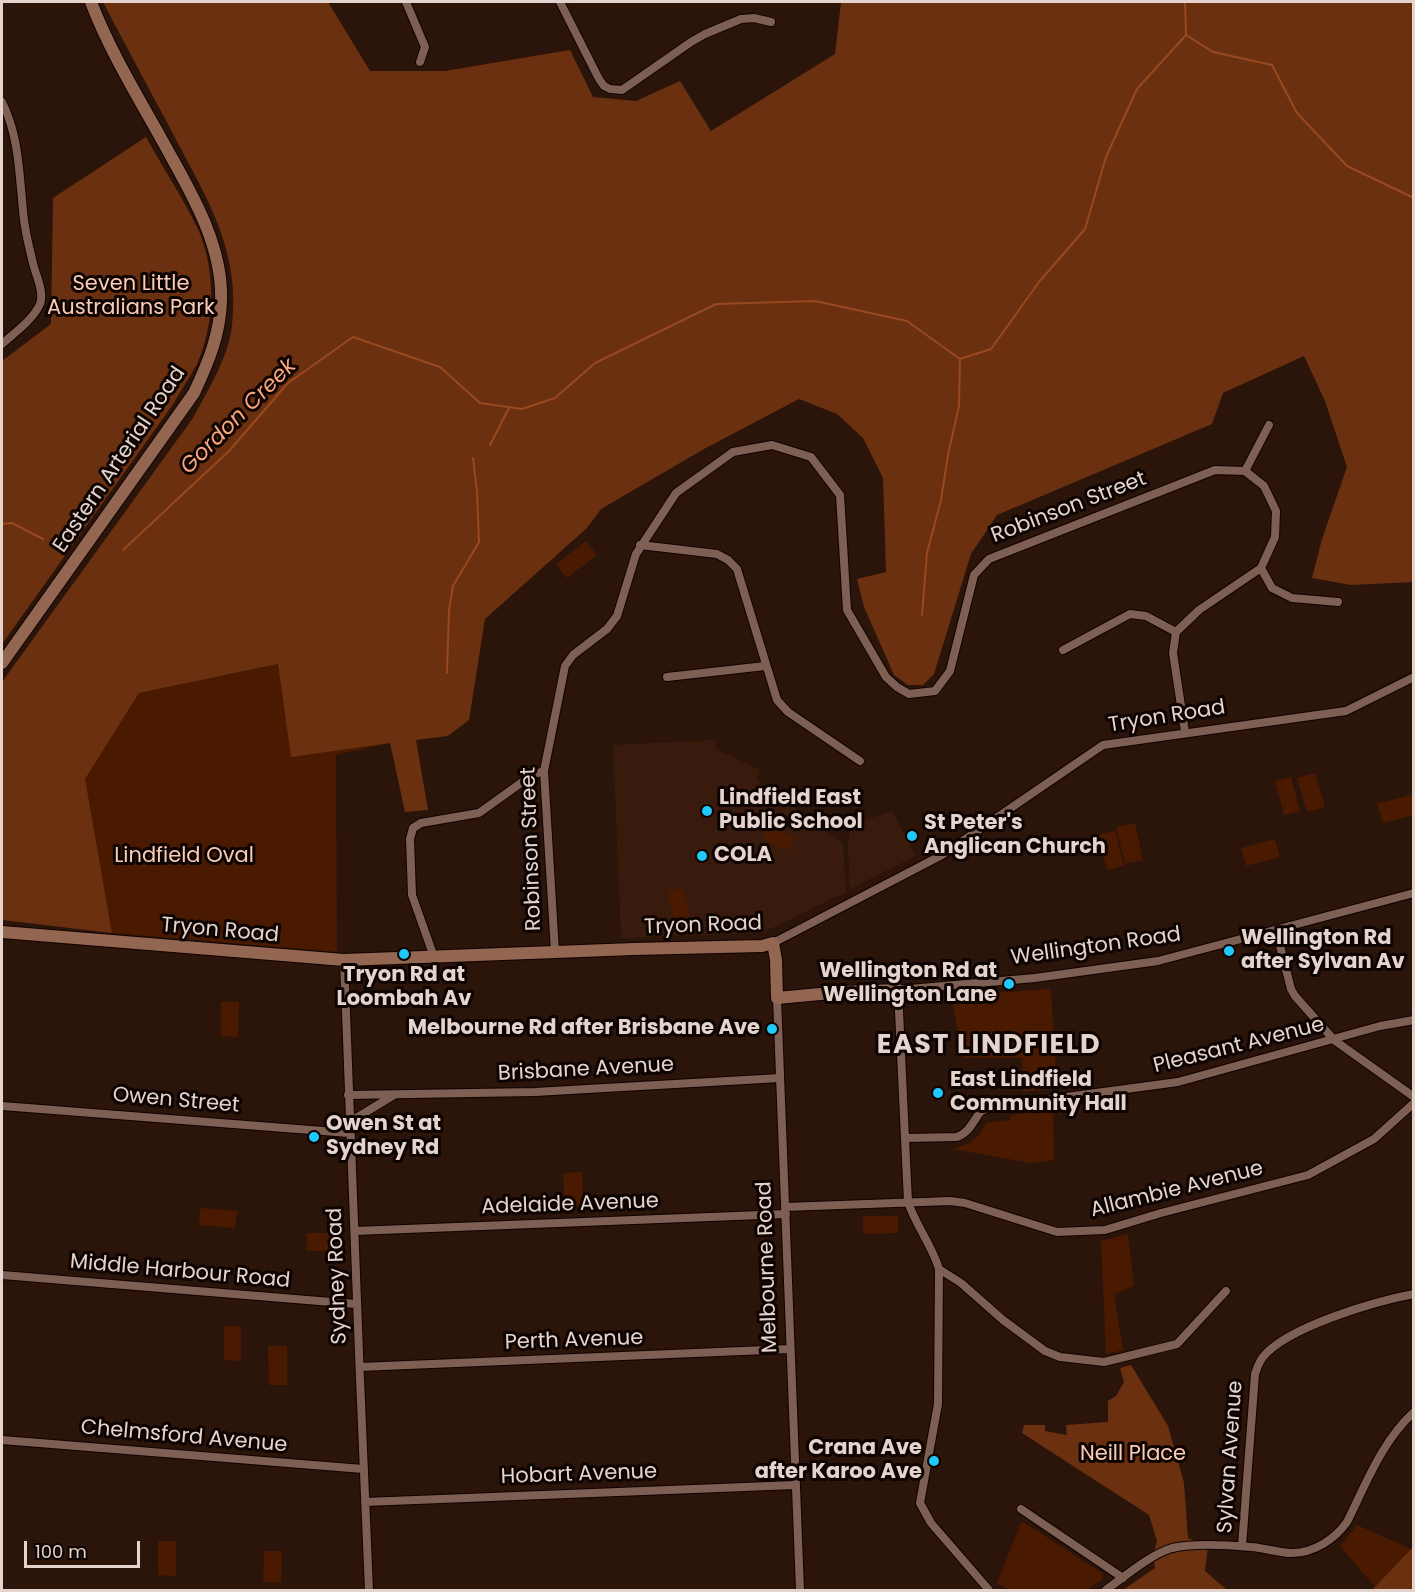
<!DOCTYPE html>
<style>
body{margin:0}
#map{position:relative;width:1415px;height:1592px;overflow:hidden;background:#2b1409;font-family:Poppins,sans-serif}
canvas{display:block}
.frame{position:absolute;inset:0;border:3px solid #e5d4cd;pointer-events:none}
.scale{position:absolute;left:24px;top:1541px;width:116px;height:27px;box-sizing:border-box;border:3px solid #e5d4cd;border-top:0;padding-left:8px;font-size:18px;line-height:21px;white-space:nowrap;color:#e5d4cd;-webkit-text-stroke:4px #0d0402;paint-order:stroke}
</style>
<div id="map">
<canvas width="1415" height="1592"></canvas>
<div class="frame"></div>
<div class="scale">100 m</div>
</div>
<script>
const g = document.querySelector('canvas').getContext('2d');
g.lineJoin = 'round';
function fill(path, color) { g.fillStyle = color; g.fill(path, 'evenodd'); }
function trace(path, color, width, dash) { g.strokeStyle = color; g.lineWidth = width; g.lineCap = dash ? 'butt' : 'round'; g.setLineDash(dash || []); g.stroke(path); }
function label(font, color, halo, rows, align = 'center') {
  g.font = font + ' Poppins,sans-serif'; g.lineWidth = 6; g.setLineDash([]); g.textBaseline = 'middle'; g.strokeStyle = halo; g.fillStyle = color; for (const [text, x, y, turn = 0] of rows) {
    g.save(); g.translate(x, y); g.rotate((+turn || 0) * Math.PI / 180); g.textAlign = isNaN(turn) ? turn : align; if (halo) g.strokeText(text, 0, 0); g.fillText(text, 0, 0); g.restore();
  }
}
const built = new Path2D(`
 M715,740L716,749L760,770L756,779L843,844L846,892L762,933L621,938L613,745Z
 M892,811L916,856L850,889L848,845L851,825Z`);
const green = new Path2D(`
 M586,541L597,555L567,578L556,564Z
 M279,664L281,686L390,743L336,755L337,952L112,933L84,779L139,693Z
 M1315,773L1325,807L1307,812L1297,778Z
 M1291,777L1300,811L1284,815L1275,781Z
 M1413,794V815L1383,823L1377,804Z
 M1135,823L1143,860L1125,864L1116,827Z
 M768,826L795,838L789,851L762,839Z
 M1115,831L1124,866L1107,870L1098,835Z
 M1275,839L1280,857L1246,866L1241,848Z
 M684,889L691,924L675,927L668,892Z
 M1051,989L1057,1088L1023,1092L1022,1058H966L959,1055V1038L951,996Z
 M221,1002H239L238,1037L221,1036Z
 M1053,1110L1054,1160L1031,1163L952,1149C969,1145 979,1139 986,1123L1010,1120V1115Z
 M582,1172L584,1206L565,1207L563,1173Z
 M200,1208L237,1211L235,1228L199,1225Z
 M863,1216H898V1233L863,1234Z
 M307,1233H343V1251H307Z
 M1128,1234L1134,1286L1114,1294L1123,1350L1106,1354L1101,1241Z
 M224,1326H241V1361L224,1360Z
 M268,1346H287V1385H269Z
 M1021,1522L1025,1523L1102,1573L1103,1579L1087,1590H1010L997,1583Z
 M1357,1525L1411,1549L1375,1587L1340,1546Z
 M158,1541H176V1576L158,1575Z
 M264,1551H282L281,1583L263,1582Z`);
const forest = new Path2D(`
 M103,2H328L370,71H445L570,50L593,97L636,101L680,81L711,131L835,54L841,2H1413V582L1351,585L1312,578L1322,539L1347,467L1325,401L1304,356L1223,393L1212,424L997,515L971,554L934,674L923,685H908L894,675L864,607L857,579L886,572L883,478L863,438L837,414L799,399L704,449L601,509L587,528L485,619L469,720L448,736L416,740L428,810L405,812L390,743L291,757L278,664L139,693L85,779L112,933L2,920V682L193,418C208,390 228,358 232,326C241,248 205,196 171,130C148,87 125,44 103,2Z
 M146,137C162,166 181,195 196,225C216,266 216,322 197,364C190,377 181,390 174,403L2,644V361L51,324L53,198Z
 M1131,1365L1168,1426L1184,1483L1188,1538L1208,1546L1205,1571L1227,1590H1123L1155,1568L1153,1556L1157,1541L1149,1515L1022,1433L1024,1425H1045V1431L1067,1435L1066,1425L1108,1422V1401L1116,1396L1124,1382L1120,1368Z
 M1413,1548V1590H1372L1411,1549Z`);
const stream = new Path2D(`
 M1185,2L1186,35
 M490,445L509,408
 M2,524L12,523L43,539
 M123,550L229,451L288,383L353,337L440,367L480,403L522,409L555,398L595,363L716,304L815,301L907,321L960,359L991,349L1039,282L1085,229L1106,157L1137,89L1186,35L1213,52L1272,65L1297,113L1347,166L1414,198
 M922,615L927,553L941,500L948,455L959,406L960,359
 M447,673L449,610L453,586L479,542L477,492L473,458`);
const street = new Path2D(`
 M406,2L425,47L420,62
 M560,2L599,79L604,86L610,89L622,90L691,42L705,34L741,19L754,18L771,22
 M2,102C19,136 19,172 23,210C24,226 28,243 32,259C34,272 45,291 40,304C33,320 14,333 2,344
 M1245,471L1269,425
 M640,545L717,554L728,560L737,569L777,700L788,712L860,761
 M1261,568L1272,588L1292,598L1338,602
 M1063,650L1130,614L1146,616L1176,632
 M667,677L765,666
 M1276,930L1291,989L1295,996L1334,1040L1414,1097
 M773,943L942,855L1103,745L1346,711L1414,677
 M555,952L544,771L565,666L573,655L607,629L617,616L636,554L676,493L733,452L772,445L811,457L840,495L847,610L886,677L897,687L909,694L935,691L950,671L974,575L989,559L1215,470L1245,471L1264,486L1276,511L1275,537L1261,568L1199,610L1176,632L1173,653L1185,732
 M434,957L412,895L410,839L413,828L421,823L479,813L532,775L544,771
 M344,960C351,1171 360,1380 369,1590
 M777,998L800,1590
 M348,1095L535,1092L780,1078
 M2,1106L349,1133
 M348,1123L394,1095
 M906,1138L957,1137C970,1132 973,1121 981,1111L992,1107L1178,1082L1380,1026L1414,1020
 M785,1207L950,1201L965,1203L1057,1232L1105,1230L1161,1213L1308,1175L1374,1139L1414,1103
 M355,1231L786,1214
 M939,1269L961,1283L1003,1320L1045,1351L1060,1357L1104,1362L1177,1344L1226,1291
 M2,1275L356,1304
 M360,1367L790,1349
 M2,1440L363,1469
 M365,1502L795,1485
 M1021,1509L1123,1578
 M1242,1546L1255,1374C1257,1368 1259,1362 1263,1357C1287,1327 1376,1301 1414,1294
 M989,1590L931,1523L920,1503L938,1404L939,1269C932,1245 916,1226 908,1202L898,990L1035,978L1158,961L1414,893
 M1106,1590C1124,1577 1151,1554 1172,1548C1194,1543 1228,1545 1251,1547C1265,1548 1279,1553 1292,1553C1314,1553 1335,1539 1347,1522C1366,1484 1382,1441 1414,1412`);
const secondary = new Path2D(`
 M2,663L194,393C208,363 220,335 221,301C223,251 197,203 173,160C145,108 112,57 91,2
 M2,932L344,960L634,949L762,946L773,943L776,960L777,998L842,992L898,990`);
const markers = [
 [707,811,6,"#1fc9fd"],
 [912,836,6,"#1fc9fd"],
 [702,856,6,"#1fc9fd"],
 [1229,951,6,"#1fc9fd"],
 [404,954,6,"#1fc9fd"],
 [1009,984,6,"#1fc9fd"],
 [772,1029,6,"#1fc9fd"],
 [938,1093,6,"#1fc9fd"],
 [314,1137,6,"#1fc9fd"],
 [934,1461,6,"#1fc9fd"]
];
const parkNames = [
 ["Seven Little",131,285],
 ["Australians Park",131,309],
 ["Lindfield Oval",184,857],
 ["Neill Place",1133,1455]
];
const streetNames = [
 ["Eastern Arterial Road",120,460,-56],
 ["Robinson Street",1069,508,-21],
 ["Tryon Road",1167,717,-9],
 ["Robinson Street",532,849,-92],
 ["Tryon Road",703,926,-2],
 ["Tryon Road",220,931,5],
 ["Wellington Road",1096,947,-8],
 ["Pleasant Avenue",1239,1046,-14],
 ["Brisbane Avenue",586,1070,-3],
 ["Owen Street",176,1101,5],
 ["Allambie Avenue",1177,1190,-14],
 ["Adelaide Avenue",570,1205,-2],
 ["Melbourne Road",768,1267,-92],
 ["Middle Harbour Road",180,1272,5],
 ["Sydney Road",338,1276,-92],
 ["Perth Avenue",574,1341,-2],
 ["Chelmsford Avenue",184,1437,5],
 ["Sylvan Avenue",1231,1457,-86],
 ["Hobart Avenue",579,1475,-2]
];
const poiNames = [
 ["Lindfield East",719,799],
 ["Public School",719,823],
 ["St Peter's",924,824],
 ["Anglican Church",924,848],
 ["COLA",714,856],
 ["Wellington Rd",1241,939],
 ["after Sylvan Av",1241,963],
 ["Wellington Rd at",997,972,"right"],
 ["Wellington Lane",997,996,"right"],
 ["Tryon Rd at",404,976,"center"],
 ["Loombah Av",404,1000,"center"],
 ["Melbourne Rd after Brisbane Ave",760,1029,"right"],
 ["East Lindfield",950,1081],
 ["Community Hall",950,1105],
 ["Owen St at",326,1125],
 ["Sydney Rd",326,1149],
 ["Crana Ave",922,1449,"right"],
 ["after Karoo Ave",922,1473,"right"]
];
const waterNames = [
 ["Gordon Creek",239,417,-45]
];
const districtNames = [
 ["EAST LINDFIELD",989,1046]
];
fill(built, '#391b0d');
fill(green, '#4a1a00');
fill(forest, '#6b300f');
trace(stream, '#984920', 2);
trace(street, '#120200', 10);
trace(secondary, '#120200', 14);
trace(street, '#7d6053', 8);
trace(secondary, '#936651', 12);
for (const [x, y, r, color] of markers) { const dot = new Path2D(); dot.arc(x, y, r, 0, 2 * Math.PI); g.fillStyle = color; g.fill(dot); trace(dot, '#0d0402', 2); }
label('21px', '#faccb7', '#0d0402', parkNames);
label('21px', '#e5d4cd', '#0d0402', streetNames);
label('bold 21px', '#e5d4cd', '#0d0402', poiNames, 'left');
label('italic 22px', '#ffa67d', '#0d0402', waterNames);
g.letterSpacing = '1.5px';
label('bold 27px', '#e5d4cd', '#0d0402', districtNames);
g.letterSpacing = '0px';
</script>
